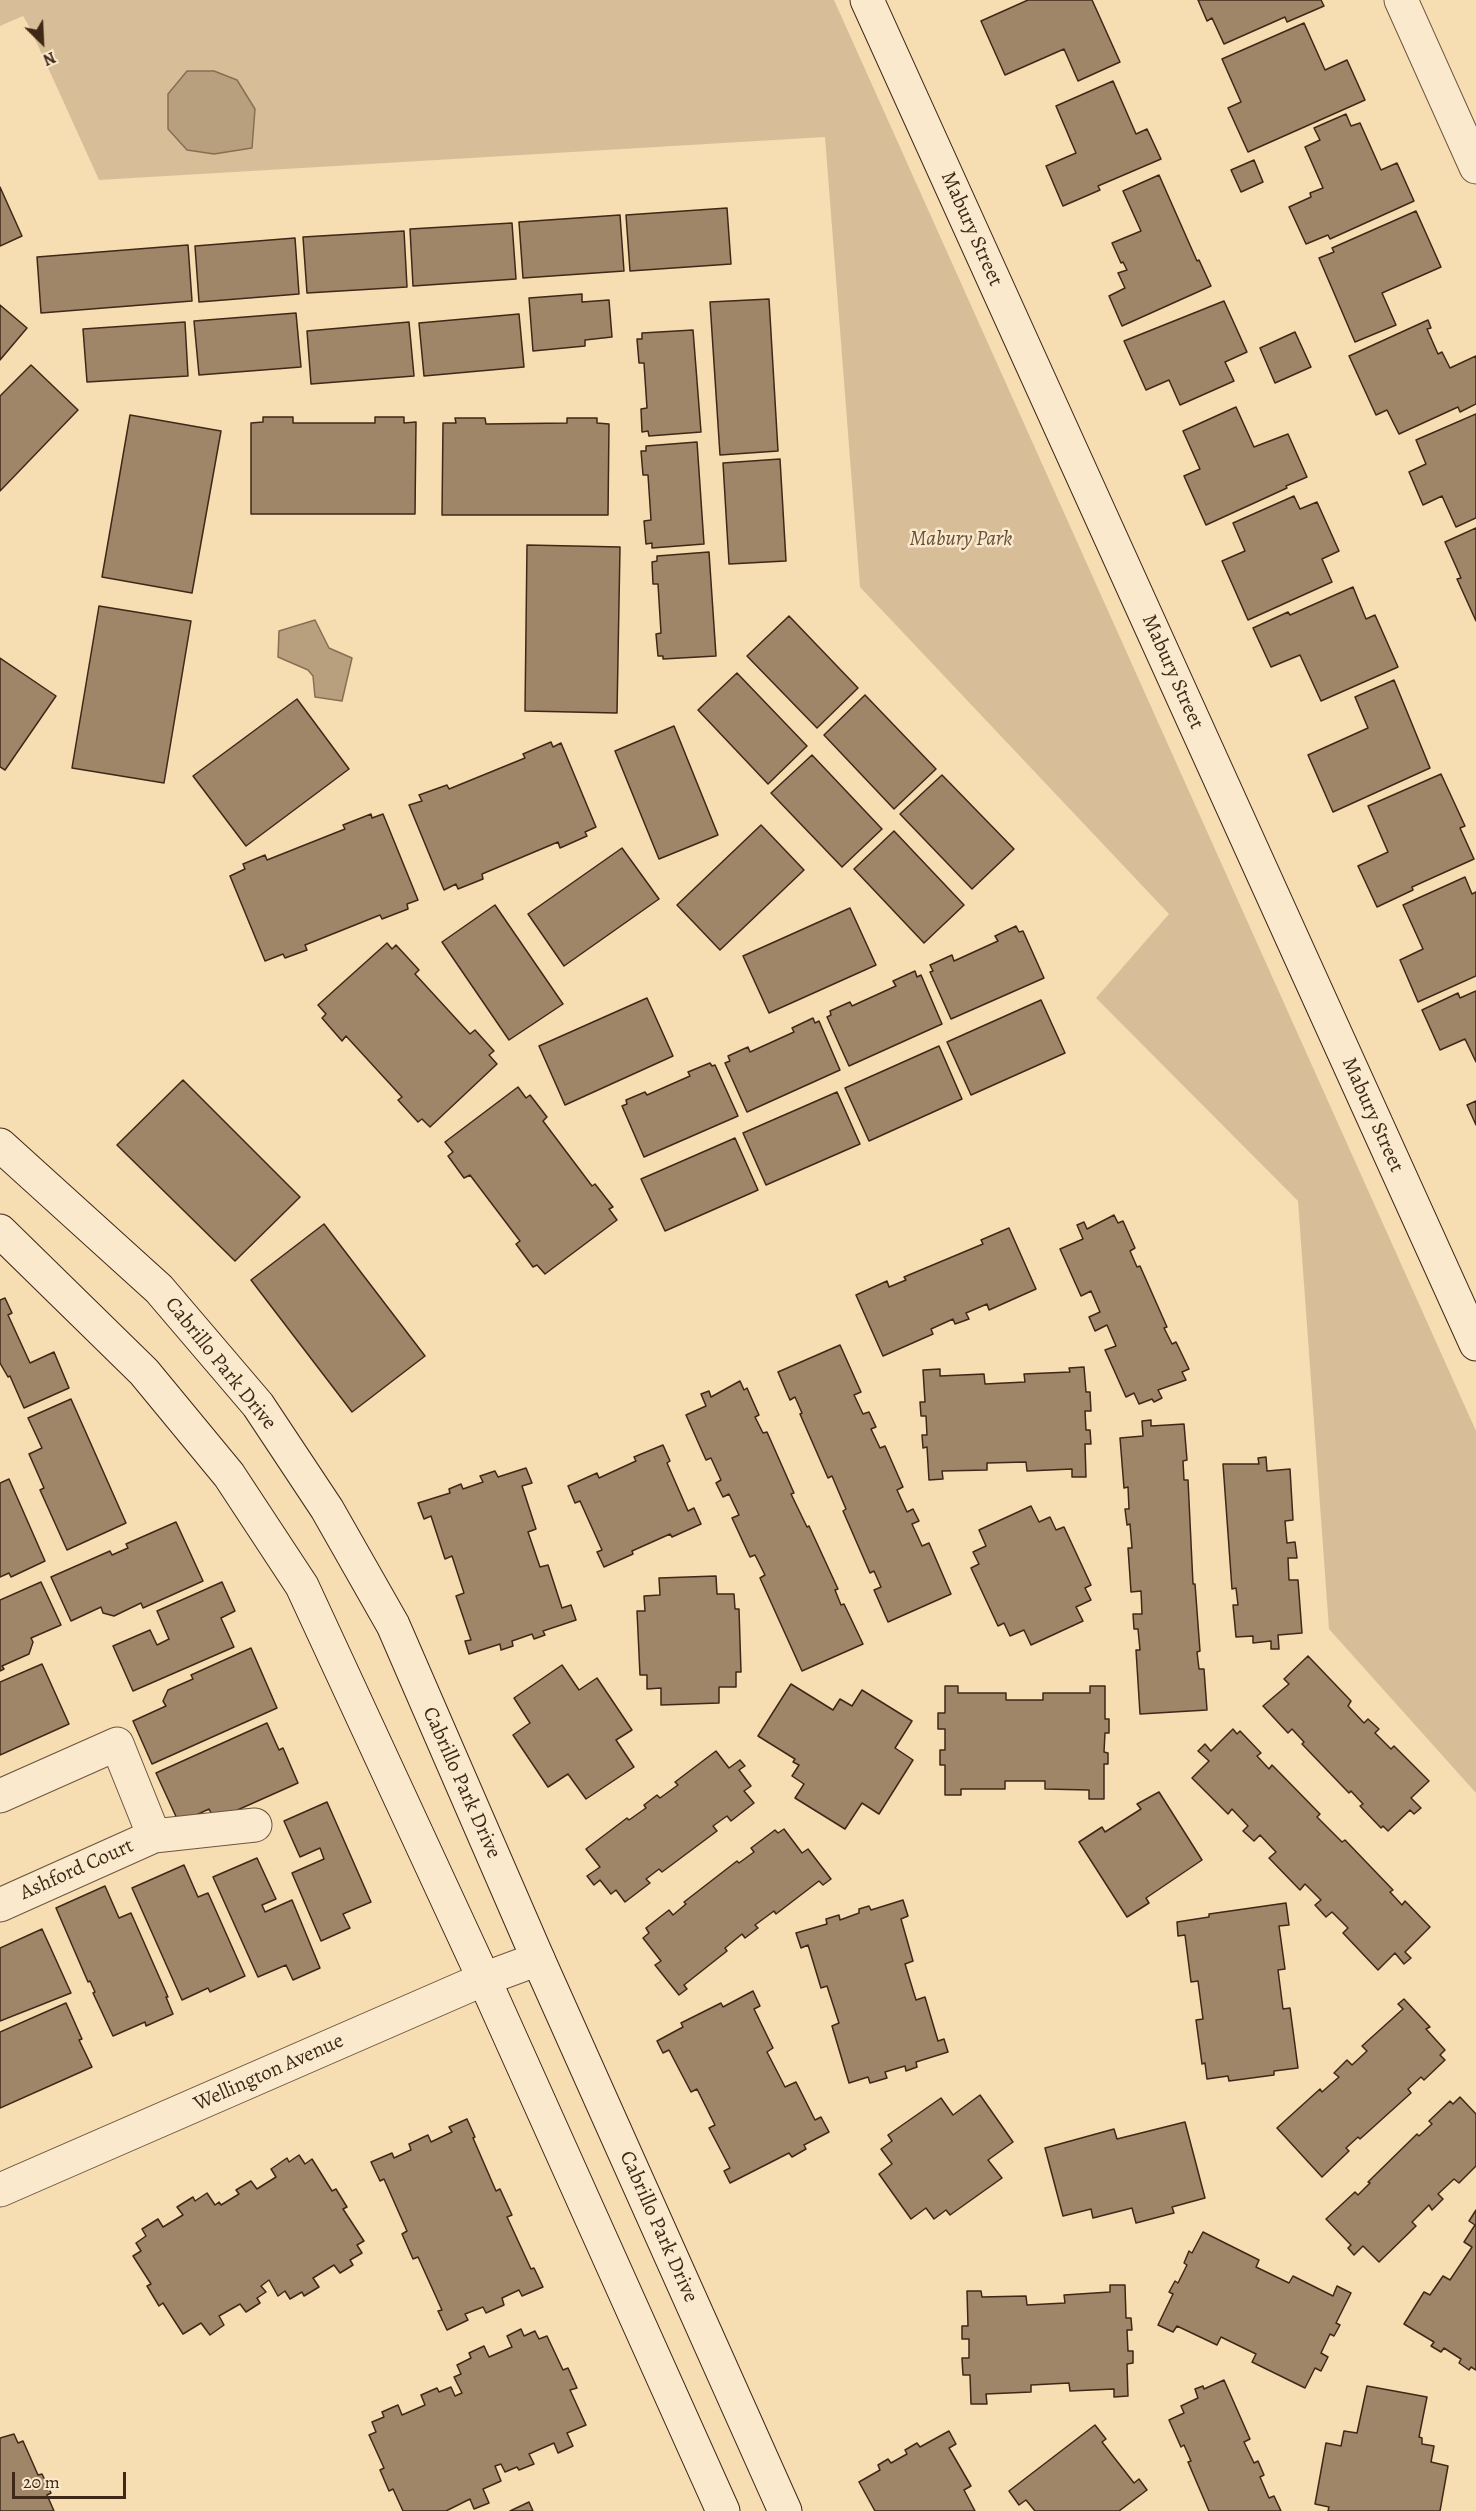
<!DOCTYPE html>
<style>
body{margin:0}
#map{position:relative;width:1476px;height:2511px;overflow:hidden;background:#f7ddb2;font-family:Alegreya,serif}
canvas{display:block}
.north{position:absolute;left:12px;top:12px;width:60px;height:60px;-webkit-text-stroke:4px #fae9cd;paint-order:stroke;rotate:156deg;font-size:16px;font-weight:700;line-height:24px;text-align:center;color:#3f2817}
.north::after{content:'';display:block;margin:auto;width:21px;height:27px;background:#3f2817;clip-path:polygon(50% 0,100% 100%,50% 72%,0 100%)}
.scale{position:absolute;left:12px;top:2472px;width:114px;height:27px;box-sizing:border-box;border:3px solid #3f2817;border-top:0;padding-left:8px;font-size:18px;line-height:21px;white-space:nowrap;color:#3f2817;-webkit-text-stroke:4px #fae9cd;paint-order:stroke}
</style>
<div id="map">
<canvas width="1476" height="2511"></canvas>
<div class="north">N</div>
<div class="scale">20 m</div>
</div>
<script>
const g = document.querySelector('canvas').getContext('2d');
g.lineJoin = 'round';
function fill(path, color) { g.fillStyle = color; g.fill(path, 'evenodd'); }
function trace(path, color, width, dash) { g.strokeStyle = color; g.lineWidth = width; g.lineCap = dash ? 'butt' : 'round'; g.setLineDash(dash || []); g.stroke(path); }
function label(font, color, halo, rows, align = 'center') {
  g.font = font + ' Alegreya,serif'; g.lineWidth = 5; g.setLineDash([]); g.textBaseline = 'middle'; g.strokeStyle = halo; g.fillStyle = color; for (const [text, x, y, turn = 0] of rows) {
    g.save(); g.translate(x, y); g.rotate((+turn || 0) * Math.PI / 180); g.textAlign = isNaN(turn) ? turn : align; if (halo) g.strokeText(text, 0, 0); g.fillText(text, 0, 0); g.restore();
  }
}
const green = new Path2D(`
 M0,0H834L1476,1431V1793L1329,1629L1298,1201L1096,998L1169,914L860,587L825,137L99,180L30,28L23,16L0,26Z`);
const water = new Path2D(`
 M187,71H214L237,80L255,109L252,148L214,154L187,150L168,129V94Z
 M315,620L329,648L352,658L342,701L315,697L313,676L308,670L278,657L279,631Z`);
const building = new Path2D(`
 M1028,0H1092L1120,62L1078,81L1064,49L1005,75L981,21Z
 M1198,0H1321L1324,6L1287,22L1285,17L1224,44L1212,18L1207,21Z
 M1304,23L1325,70L1347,60L1365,100L1248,152L1228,108L1241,102L1222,59Z
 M1113,81L1136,134L1147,129L1161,159L1098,186L1100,190L1063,206L1046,166L1076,153L1056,106Z
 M1346,114L1351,126L1360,123L1381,170L1397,163L1414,201L1330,239L1328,235L1306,244L1289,207L1311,197L1310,193L1323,188L1305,147L1320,140L1314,128Z
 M1254,160L1263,182L1241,192L1231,170Z
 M1159,175L1197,261L1199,260L1211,286L1122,326L1109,296L1125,288L1118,273L1127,270L1123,262L1121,263L1112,243L1141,231L1123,191Z
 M0,187L22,236L0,246Z
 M727,208L731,264L630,271L626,215Z
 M1416,211L1441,267L1382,293L1396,325L1355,342L1319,258L1334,252L1332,248Z
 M620,215L624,271L523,278L519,222Z
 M512,223L516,279L413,286L410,229Z
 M404,231L407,287L307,293L303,237Z
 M295,238L299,294L199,302L195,246Z
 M188,245L192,301L41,313L37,257Z
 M582,294V302L609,300L612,337L585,340V346L533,351L529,298Z
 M769,299L778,451L720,455L710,302Z
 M1224,301L1247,352L1225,362L1234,381L1180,405L1169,380L1146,390L1124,341Z
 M0,305L27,328L0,360Z
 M296,313L301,367L199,375L194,321Z
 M519,314L524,367L424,376L419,323Z
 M1428,320L1431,328L1427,329L1438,354L1442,352L1450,368L1476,356V404L1460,412L1458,407L1399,434L1387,410L1376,415L1349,356Z
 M185,322L188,376L87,382L83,329Z
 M409,322L414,376L311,384L307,331Z
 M693,330L701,432L649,436L648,431L642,432L641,409L647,408L644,363H639L637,339H642V333Z
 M1295,332L1311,367L1275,383L1260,348Z
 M31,365L78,410L0,491V396Z
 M1236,407L1254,447L1288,434L1307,477L1286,486L1287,488L1206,525L1184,476L1200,469L1183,431Z
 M1476,414V518L1456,527L1442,496L1423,505L1409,472L1426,464L1416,440Z
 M130,415L221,431L192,593L102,577Z
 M263,417H293V423H375V417H404V423L416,422L415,514H251V423L263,422Z
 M455,418H485L486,424L567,423V418H597V423L609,424L608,515H442L443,423H456Z
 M697,442L704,544L652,548V543L646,544L644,521L651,520L648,475H643L641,451H646V446Z
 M780,459L786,561L729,564L723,463Z
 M1294,496L1300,509L1317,502L1339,551L1322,559L1332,582L1248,620L1222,561L1245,551L1233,523Z
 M1476,528V621L1457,579L1461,578L1445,542Z
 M527,545L620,547L617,713L525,711Z
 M709,552L716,656L663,659V656H658L656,634L661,633L658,584H653L652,562L657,561V556Z
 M1353,587L1366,619L1375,615L1398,667L1321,701L1300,655L1271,667L1253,628L1288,612L1290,615Z
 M99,606L191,621L164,783L72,768Z
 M789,616L858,688L817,728L747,656Z
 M0,658L56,696L5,770L0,767Z
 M737,673L807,746L768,784L698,710Z
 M1394,680L1430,768L1333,812L1308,755L1368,728L1355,697Z
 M865,695L936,769L894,809L824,735Z
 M297,699L349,769L246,846L193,776Z
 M674,726L718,835L659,859L615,751Z
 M551,742L553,747L561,743L596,827L585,832L587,836L560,848L558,842L482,874L483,879L458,889L456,884L444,890L409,805L422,801L419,795L447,785L449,789L525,758L523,754Z
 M812,755L882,829L842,867L771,793Z
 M1441,774L1465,826L1460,828L1474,859L1412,887L1413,890L1377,907L1358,866L1388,852L1368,806Z
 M942,775L1014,849L972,889L900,814Z
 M371,814L372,818L383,814L418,900L407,904L408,909L382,919L380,915L305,945L307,950L285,958L283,954L265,961L230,876L245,869L243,864L265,855L267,860L345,829L343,825Z
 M761,825L804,870L720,950L677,905Z
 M894,831L964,905L924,943L854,869Z
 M622,848L659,899L564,966L528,914Z
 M1465,877L1472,894L1476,892V976L1418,1002L1400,960L1423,949L1403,905Z
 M495,905L563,1004L509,1040L442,942Z
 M850,908L876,965L769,1013L743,956Z
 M1016,926L1019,932L1023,931L1044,978L951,1019L930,972L933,971L930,965L952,955L954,961L998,941L995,936Z
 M387,943L392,949L396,945L419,970L415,974L470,1034L475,1030L494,1051L489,1055L497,1064L430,1127L422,1119L418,1122L398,1100L402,1097L346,1036L342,1041L322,1018L326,1014L318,1005Z
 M915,971L917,977L921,975L942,1024L849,1066L827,1017L831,1015L830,1011L850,1002L852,1006L896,986L893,981Z
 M1476,991V1062L1465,1039L1440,1050L1422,1010L1458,993L1460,998Z
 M647,998L673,1056L565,1105L539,1046Z
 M1041,1000L1065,1053L971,1095L947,1042Z
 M813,1018L815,1023L819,1021L840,1070L747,1112L725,1063L730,1061L728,1056L748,1047L750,1052L794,1032L792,1028Z
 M939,1046L962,1099L869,1141L845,1088Z
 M710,1063L712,1066L715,1065L738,1116L644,1157L622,1106L627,1104L626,1100L645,1092L647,1095L690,1076L688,1072Z
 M183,1080L300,1197L235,1261L117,1145Z
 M518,1087L526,1098L530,1095L547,1117L543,1121L592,1186L595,1184L613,1207L609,1209L617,1220L545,1274L537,1265L533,1267L516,1244L520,1241L470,1175L464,1178L448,1156L453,1152L445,1142Z
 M837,1092L860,1144L766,1185L743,1133Z
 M1476,1101V1125L1467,1105Z
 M735,1138L758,1190L665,1231L641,1179Z
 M1114,1215L1118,1223L1123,1221L1135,1248L1130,1251L1137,1267L1140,1266L1167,1327L1164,1328L1172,1344L1176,1342L1189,1369L1182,1372L1186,1380L1158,1390L1162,1398L1154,1402L1152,1399L1139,1404L1134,1393L1126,1397L1105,1350L1116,1346L1107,1325L1095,1331L1089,1317L1100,1312L1091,1291L1081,1296L1060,1249L1083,1239L1077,1225L1084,1222L1087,1229Z
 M324,1224L425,1356L352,1412L251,1280Z
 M1009,1228L1036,1289L989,1310L987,1304L966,1313L969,1319L955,1324L953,1319L931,1329L933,1334L883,1356L856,1295L887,1281L889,1287L906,1280L904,1277L983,1244L981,1240Z
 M5,1298L12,1313L8,1315L30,1363L54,1352L69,1388L24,1408L10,1376L8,1377L0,1363V1300Z
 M840,1345L861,1392L854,1395L863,1414L869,1412L876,1427L871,1429L880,1448L885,1446L903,1487L897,1490L907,1512L913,1509L919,1521L912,1524L922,1546L929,1543L951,1594L888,1622L874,1590L881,1587L874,1571L870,1573L843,1511L846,1509L832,1476L828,1478L800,1414L802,1413L795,1397L790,1400L778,1372Z
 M1084,1367L1086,1392H1090L1091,1411H1085L1086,1430H1090L1091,1444H1085L1086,1477H1072V1469L1027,1471L1026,1462L987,1463V1470L942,1471L943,1479L929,1480L927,1447L923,1448L922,1435H927L926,1416H921L920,1402H925L923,1370L940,1369V1376L984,1374L985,1384L1025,1382L1024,1374L1070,1372L1069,1368Z
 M740,1381L744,1390L747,1388L759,1415L755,1417L763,1433L767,1432L794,1493L791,1494L807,1527L809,1526L838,1589L835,1590L841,1605L844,1604L863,1644L802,1671L760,1578L765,1575L755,1555L750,1557L732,1518L739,1515L729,1494L723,1497L716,1483L721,1480L711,1458L706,1460L686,1415L706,1406L701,1394L709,1391L711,1397Z
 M71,1399L126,1523L67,1550L40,1490L44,1488L29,1454L42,1448L28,1418Z
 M1151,1420V1426L1184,1424L1187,1460L1183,1461L1184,1480H1188L1193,1584H1195L1200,1651L1197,1652L1199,1669H1204L1207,1710L1140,1714L1136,1650H1140L1138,1629H1134L1133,1614H1142L1141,1591L1131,1592L1128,1548H1132L1130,1524L1127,1525L1125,1509H1129L1128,1487L1124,1488L1120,1438L1143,1436L1142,1421Z
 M663,1445L670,1461L667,1463L688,1511L694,1508L701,1524L672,1537L670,1534L632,1551L633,1554L604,1567L597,1552L602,1550L580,1501L575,1503L568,1486L597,1473L599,1478L636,1461L634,1457Z
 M1266,1457L1267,1471L1290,1469L1293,1520L1285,1521L1287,1543L1295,1542L1297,1558H1288L1289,1580H1298L1302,1633L1278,1635L1279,1649H1271V1641L1253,1643V1636L1236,1637L1233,1605H1238L1236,1588L1232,1589L1223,1464H1259L1258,1458Z
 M526,1468L532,1483L522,1486L536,1529L528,1532L540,1567L548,1565L562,1608L571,1605L576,1620L543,1631L545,1635L534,1639L532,1634L512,1641L513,1646L501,1650L500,1644L469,1654L465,1641L471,1640L456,1596L464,1593L452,1556L445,1559L431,1516L424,1519L418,1503L450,1493L449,1489L461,1484L463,1489L483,1482L480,1476L495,1471L498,1477Z
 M9,1479L45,1561L11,1577L9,1573L0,1577V1483Z
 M1031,1506L1039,1522L1050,1517L1056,1530L1064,1527L1091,1585L1085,1588L1091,1600L1076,1607L1083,1621L1031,1645L1024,1630L1010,1636L1004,1623L998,1626L971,1568L979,1564L973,1552L986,1546L979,1530Z
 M176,1522L203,1581L143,1608L141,1603L114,1616L103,1613L101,1607L71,1621L51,1577L110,1551L112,1555L128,1548L126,1544Z
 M716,1576L717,1594H734L735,1609H739L741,1672H736V1687H719V1703L661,1705V1688L647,1689V1675H640L637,1611H645L644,1596L660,1595L659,1578Z
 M41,1582L61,1625L31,1638L33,1642L29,1654L2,1666L4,1669L0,1671V1600Z
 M222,1582L235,1611L221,1618L234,1647L133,1691L113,1646L150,1630L157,1645L169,1639L157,1611Z
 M251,1648L277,1708L152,1764L133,1721L166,1706L163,1701L168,1690L193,1679L191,1675Z
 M1308,1656L1351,1701L1348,1706L1364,1723L1368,1719L1379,1729L1375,1733L1391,1749L1394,1746L1429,1781L1411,1798L1421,1808L1414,1814L1410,1810L1388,1831L1383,1826L1381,1828L1360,1806L1363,1804L1351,1791L1349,1793L1302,1744L1304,1742L1292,1729L1288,1733L1263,1706L1289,1684L1284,1679Z
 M42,1664L69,1724L0,1755V1682Z
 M562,1665L579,1690L597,1678L632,1730L616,1740L634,1767L586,1799L568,1774L548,1787L513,1735L530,1723L514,1698Z
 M791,1684L833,1710L840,1699L852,1706L862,1690L912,1721L895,1748L913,1760L879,1814L862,1803L845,1829L795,1798L804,1784L792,1776L799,1765L793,1762L795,1759L758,1736Z
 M945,1686H958V1693H1006V1700H1043V1693H1090V1686H1105V1719H1109V1733H1105L1104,1752L1108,1753V1764H1104V1799H1089V1790L1045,1789V1781H1005V1789H961V1795H945V1765H940V1750H945V1729H938V1713H945Z
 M267,1723L279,1750L283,1748L298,1783L215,1820L209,1809L179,1823L156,1773Z
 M1233,1729L1237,1734L1240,1731L1261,1753L1257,1756L1269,1769L1272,1765L1320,1814L1317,1817L1342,1842L1345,1840L1393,1890L1390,1892L1402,1905L1405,1901L1430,1927L1405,1952L1411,1958L1404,1964L1395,1953L1378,1970L1343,1933L1348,1928L1332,1912L1326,1917L1315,1905L1321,1900L1305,1884L1300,1890L1269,1858L1276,1852L1260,1835L1254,1841L1243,1831L1248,1826L1232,1809L1228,1814L1192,1778L1209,1761L1198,1751L1205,1744L1211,1751Z
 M716,1751L729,1768L740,1760L745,1766L739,1770L751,1786L744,1791L754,1803L731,1821L727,1816L713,1826L717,1831L662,1872L659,1869L646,1879L650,1883L625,1902L616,1890L611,1894L600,1880L594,1885L587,1876L600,1867L586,1849L627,1818L629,1820L646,1808L644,1805L657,1795L660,1798L678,1785L675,1782Z
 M1159,1792L1202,1860L1146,1898L1149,1903L1127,1917L1079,1842L1102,1827L1105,1832L1141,1809L1137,1804Z
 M327,1802L371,1902L343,1914L350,1928L321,1941L292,1873L324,1859L320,1848L300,1857L284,1821Z
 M784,1829L802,1853L808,1849L831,1879L823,1885L819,1881L776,1914L774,1911L755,1925L758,1928L745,1938L742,1934L725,1948L727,1951L684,1985L687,1989L679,1995L655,1965L661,1961L643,1938L649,1933L646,1928L669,1910L673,1915L686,1904L684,1902L737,1861L739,1863L754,1852L751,1848L775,1830L778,1833Z
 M257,1858L276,1899L262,1905L265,1912L292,1900L320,1968L293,1980L286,1965L258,1977L213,1877Z
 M184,1865L198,1897L208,1893L245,1976L210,1992L208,1988L182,2000L132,1888Z
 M105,1886L119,1918L131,1913L168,1997H166L173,2014L146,2026L145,2022L113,2036L93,1993L95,1992L90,1981L88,1982L56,1908Z
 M903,1900L908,1916L901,1919L913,1961L905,1964L916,2000L925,1997L938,2041L944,2039L948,2052L916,2062L917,2067L906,2071L905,2066L885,2072L887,2078L870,2083L868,2077L849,2083L832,2026L839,2023L827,1986L821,1988L808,1945L801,1948L796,1933L827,1924L826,1919L839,1915L840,1920L859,1913V1909L869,1906L871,1910Z
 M1286,1903L1289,1925L1279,1926L1285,1969L1278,1970L1283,2009L1290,2008L1298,2068L1274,2071V2075L1229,2081L1228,2076L1207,2079L1205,2063L1202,2064L1196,2020L1203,2019L1198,1981L1191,1982L1185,1935L1178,1936L1177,1922L1209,1917V1914Z
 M42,1929L71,1993L0,2021V1948Z
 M753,1991L760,2006L754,2009L773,2048L767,2052L785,2087L796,2082L815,2120L821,2117L829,2132L804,2145L806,2149L792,2157L789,2153L730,2183L724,2171L730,2168L709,2128L715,2125L697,2089L691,2092L669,2050L663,2053L657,2041L683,2027L681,2023L721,2003L723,2007Z
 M1404,1999L1430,2027L1426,2029L1445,2050L1440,2055L1445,2060L1424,2080L1421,2077L1408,2089L1411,2093L1360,2139L1358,2137L1346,2148L1349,2151L1322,2177L1277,2128L1320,2089L1322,2092L1339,2077L1334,2073L1347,2060L1352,2065L1367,2051L1362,2046L1403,2009L1398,2004Z
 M66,2003L82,2039L79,2040L92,2067L0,2108V2032Z
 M980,2095L1013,2142L988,2160L1002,2178L950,2215L946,2210L934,2219L926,2208L911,2219L879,2174L892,2164L881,2149L892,2141L888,2135L941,2098L953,2115Z
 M1460,2097L1476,2114V2166L1459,2183L1454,2179L1438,2194L1443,2199L1432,2210L1429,2205L1412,2222L1416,2226L1379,2262L1363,2246L1354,2255L1348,2248L1351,2245L1326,2219L1355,2192L1358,2195L1370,2183L1368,2182L1417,2134L1419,2136L1432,2124L1429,2121L1450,2101L1453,2104Z
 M467,2119L475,2137L473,2138L496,2191L500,2189L512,2215L507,2217L531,2269L534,2268L543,2287L522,2296L519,2290L502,2298L504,2305L486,2313L483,2307L465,2314L468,2320L447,2330L438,2311L442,2310L418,2257L413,2259L402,2234L407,2231L384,2179L380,2181L371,2162L392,2153L394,2158L411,2150L409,2144L428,2135L431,2142L452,2132L449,2127Z
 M1185,2122L1205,2198L1172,2207L1174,2213L1136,2223L1132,2208L1093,2218L1091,2209L1063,2216L1045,2148L1114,2129L1117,2139Z
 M299,2155L305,2164L312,2159L332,2191L336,2189L347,2207L343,2209L364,2241L357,2245L362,2253L350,2260L353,2265L340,2273L334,2265L313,2278L319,2287L304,2296L302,2292L290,2299L285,2291L278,2296L269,2280L261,2286L266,2292L257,2298L260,2303L246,2312L240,2304L219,2316L224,2325L210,2335L201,2323L183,2334L163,2303L159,2306L147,2286L151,2284L133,2256L141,2251L136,2243L146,2236L142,2229L158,2219L163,2227L183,2215L177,2207L193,2197L195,2201L207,2193L215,2205L219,2202L221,2205L239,2194L236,2190L251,2181L257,2189L276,2177L271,2169L287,2158L289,2162Z
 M1476,2210V2370L1471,2367L1469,2370L1459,2363L1461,2359L1444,2348L1441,2352L1431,2346L1434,2342L1404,2324L1424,2292L1430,2295L1443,2276L1450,2280L1472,2247L1464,2242L1475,2225L1469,2221Z
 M1203,2232L1259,2260L1256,2267L1289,2283L1293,2276L1333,2296L1337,2286L1351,2293L1336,2323L1340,2325L1334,2336L1330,2334L1321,2353L1328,2357L1321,2371L1315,2368L1305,2388L1252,2362L1256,2354L1221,2337L1217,2345L1177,2326L1173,2332L1158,2325L1173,2294L1169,2292L1175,2281L1178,2283L1187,2265L1184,2263L1189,2251L1192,2253Z
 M1110,2285H1125L1126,2318H1131L1132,2330H1127L1128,2351H1133V2363L1127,2364L1128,2396L1114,2397V2389L1070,2391L1069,2383L1031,2385V2392L986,2394L987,2404H971L970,2375H963L962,2358H969V2339H962V2326H968L967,2291H981L982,2297L1026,2296L1027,2305L1065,2303L1064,2295L1110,2292Z
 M521,2329L524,2336L535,2331L539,2339L547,2336L563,2370L568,2368L577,2388L570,2390L586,2425L567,2433L573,2446L558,2453L554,2443L529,2454L534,2464L519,2470L517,2467L505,2472L501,2464L495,2466L501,2481L483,2489L489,2503L474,2509L470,2499L446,2511H403L393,2489L389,2491L380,2470L384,2468L369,2435L376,2432L372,2422L384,2417L382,2412L398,2405L402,2415L425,2405L421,2395L437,2388L439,2392L451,2387L455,2396L462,2393L454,2377L461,2374L457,2365L471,2358L469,2353L484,2346L489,2357L512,2347L507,2336Z
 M1224,2380L1250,2439L1244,2442L1254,2463L1258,2461L1264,2475L1260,2477L1269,2498L1274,2496L1281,2511H1209L1188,2462L1191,2461L1184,2445L1181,2447L1169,2420L1184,2413L1181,2406L1198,2398L1195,2389L1203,2386L1204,2389Z
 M1367,2386L1427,2397L1419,2437L1422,2438V2444L1434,2446L1431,2462L1448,2466L1440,2511H1328L1329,2507L1315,2504L1326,2443L1341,2446L1344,2431L1357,2433Z
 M1095,2425L1106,2439L1102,2442L1134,2483L1139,2479L1147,2490L1119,2511H1035L1026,2500L1019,2505L1009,2491Z
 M949,2431L956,2444L949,2448L971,2486L964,2490L975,2511H875L859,2482L880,2470L878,2465L888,2459L891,2463L907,2454L905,2450L917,2443L920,2447Z
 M14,2434L18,2443L23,2441L38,2475L42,2474L51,2493L47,2495L54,2511H0V2438Z
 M529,2502L533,2511H510Z`);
const street = new Path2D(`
 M1401,0L1476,167
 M0,1796L117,1744L154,1836
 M0,1905L154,1836L255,1825
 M0,2190L484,1979L538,1959`);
const secondary = new Path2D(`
 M867,0L1476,1344
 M0,1145L159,1289L258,1405L327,1509L393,1625L538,1959L785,2511
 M0,1231L144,1372L229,1475L302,1586L484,1979L723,2511`);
const streetNames = [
 ["Mabury Street",971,229,66],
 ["Mabury Street",1172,672,66],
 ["Mabury Street",1372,1115,66],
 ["Cabrillo Park Drive",220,1364,51],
 ["Cabrillo Park Drive",461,1783,66],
 ["Ashford Court",77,1870,-24],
 ["Wellington Avenue",269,2073,-24],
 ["Cabrillo Park Drive",658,2227,66]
];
const parkNames = [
 ["Mabury Park",961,540]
];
fill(green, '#d8be98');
fill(water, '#b89f7d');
trace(water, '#886f54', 1.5);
fill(building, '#9f8668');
trace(building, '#3f2817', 1.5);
trace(street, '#6d553e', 35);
trace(secondary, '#3f2817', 35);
trace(street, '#fae9cd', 33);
trace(secondary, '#fae9cd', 33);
label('21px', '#3f2817', '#fae9cd', streetNames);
label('italic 21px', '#654e37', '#fae9cd', parkNames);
</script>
